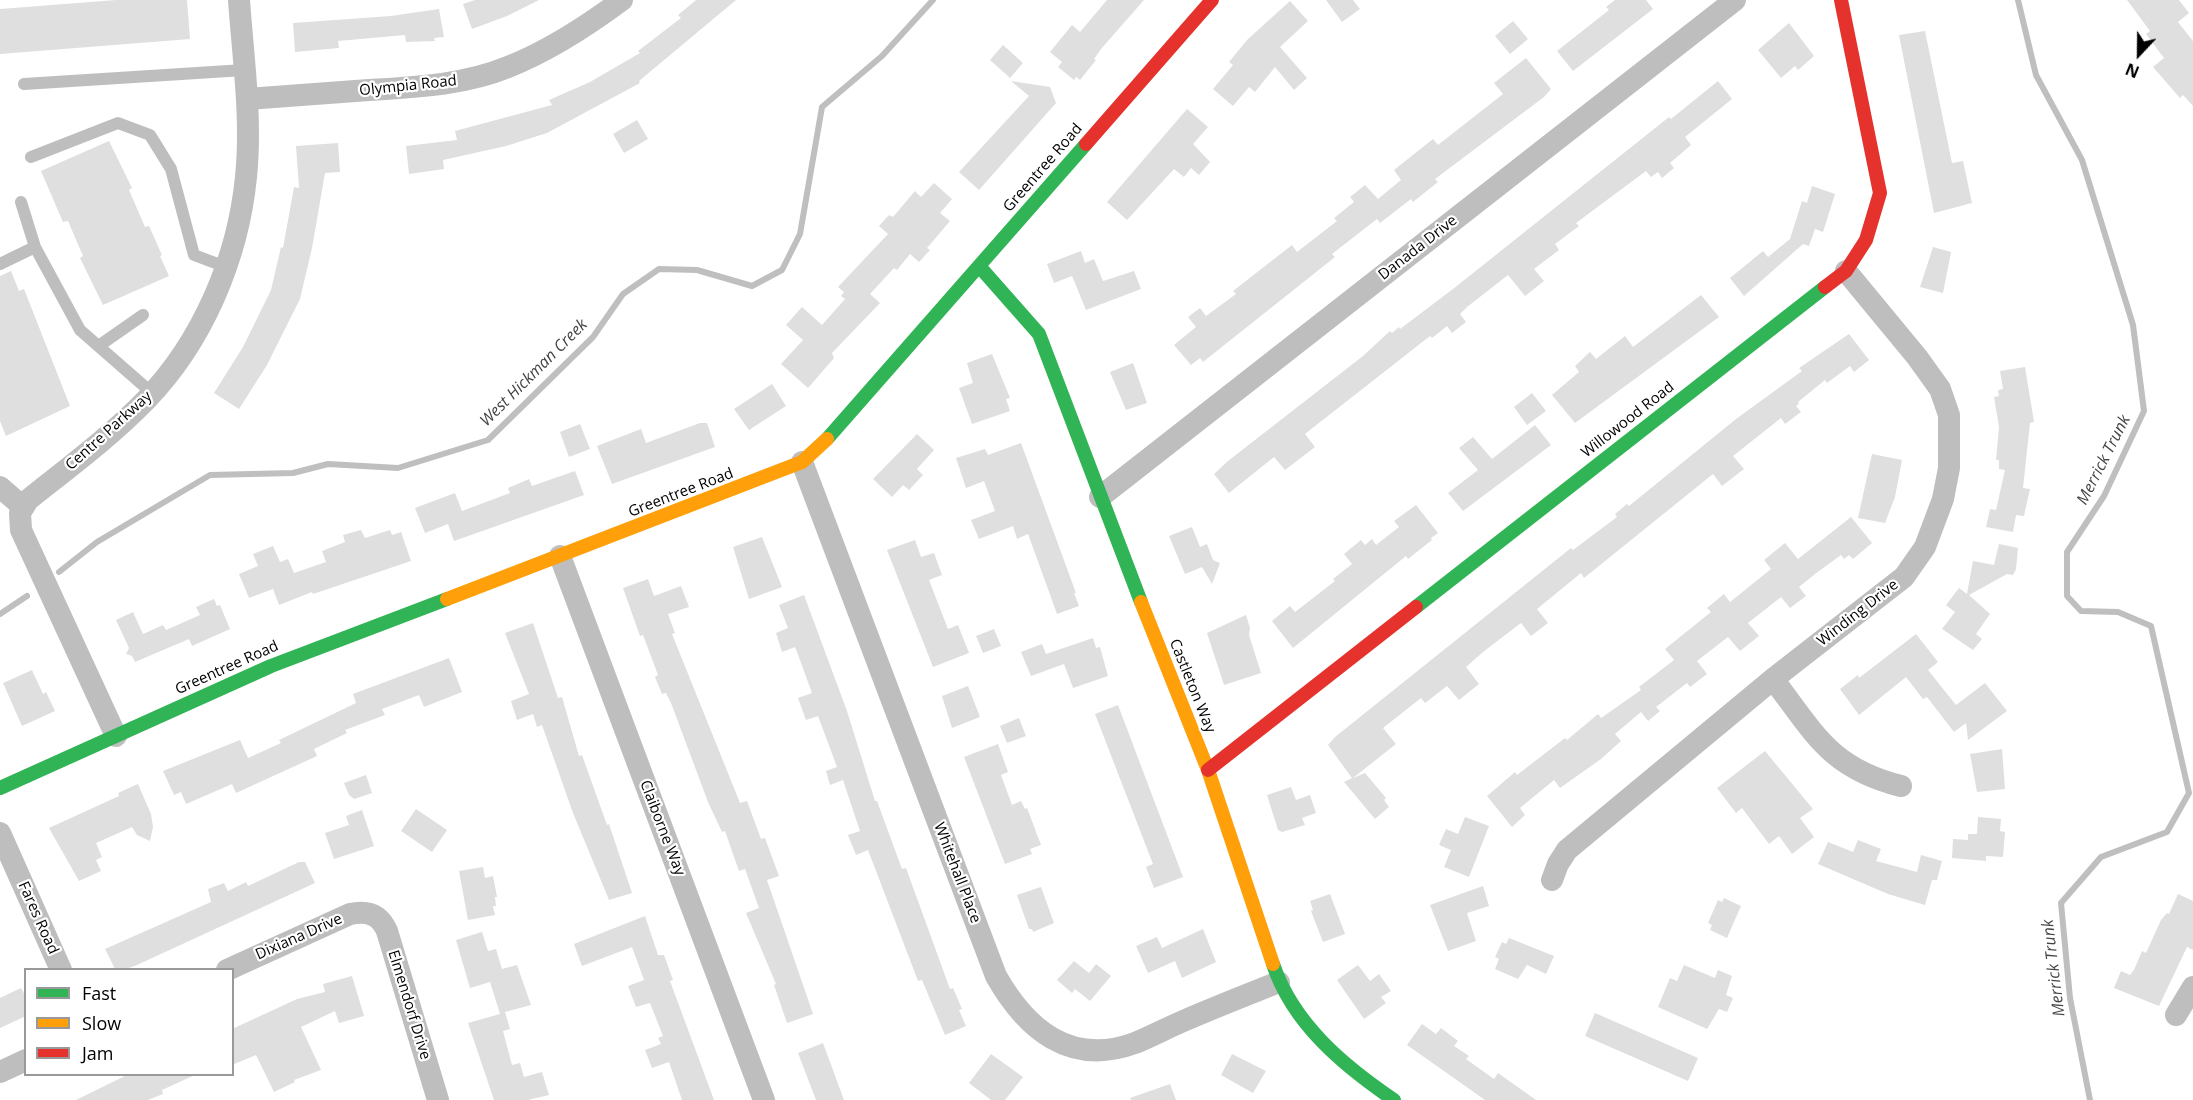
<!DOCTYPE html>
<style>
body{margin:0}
#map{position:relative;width:2193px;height:1100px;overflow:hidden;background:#fff;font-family:"Open Sans",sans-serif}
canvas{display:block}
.legend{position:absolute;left:24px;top:968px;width:210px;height:108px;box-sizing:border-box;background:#fff;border:2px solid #999;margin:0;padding:8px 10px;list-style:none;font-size:18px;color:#000}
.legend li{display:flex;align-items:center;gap:12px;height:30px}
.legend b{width:30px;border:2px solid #999}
.north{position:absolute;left:2109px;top:24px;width:60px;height:60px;-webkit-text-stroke:4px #fff;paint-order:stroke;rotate:202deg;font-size:16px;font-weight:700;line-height:24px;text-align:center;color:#000}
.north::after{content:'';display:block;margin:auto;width:21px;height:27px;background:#000;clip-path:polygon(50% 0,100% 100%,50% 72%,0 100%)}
</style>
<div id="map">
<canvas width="2193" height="1100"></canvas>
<ul class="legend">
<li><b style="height:8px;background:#30b455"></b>Fast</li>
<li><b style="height:8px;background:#ff9f0a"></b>Slow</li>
<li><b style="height:8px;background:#e5322d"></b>Jam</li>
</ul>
<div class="north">N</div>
</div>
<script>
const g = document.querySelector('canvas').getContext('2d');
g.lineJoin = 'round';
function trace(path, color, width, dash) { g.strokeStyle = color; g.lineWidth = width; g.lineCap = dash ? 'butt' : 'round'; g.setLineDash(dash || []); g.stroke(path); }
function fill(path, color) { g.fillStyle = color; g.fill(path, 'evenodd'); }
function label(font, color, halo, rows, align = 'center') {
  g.font = font + ' "Open Sans",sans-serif'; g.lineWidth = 4.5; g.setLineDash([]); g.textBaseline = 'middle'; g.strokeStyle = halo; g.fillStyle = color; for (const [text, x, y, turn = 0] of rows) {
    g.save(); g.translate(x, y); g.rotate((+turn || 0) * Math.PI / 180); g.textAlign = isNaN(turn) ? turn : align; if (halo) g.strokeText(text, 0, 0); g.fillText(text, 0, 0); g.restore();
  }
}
const stream = new Path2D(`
 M2018,0L2036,75L2082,160L2133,325L2144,411L2104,496L2067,552V596L2081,611L2118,612L2151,626L2189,793L2167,832L2101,857L2061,903L2070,998L2090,1100
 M59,572L97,542L210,475L293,473L328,464L398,468L488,440L593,337L623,294L659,269L697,270L752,286L782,270L800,234L822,107L882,56L933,0
 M0,614L27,596`);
const building = new Path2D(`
 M116,0H187L190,39L0,54V9Z
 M475,0H539L507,16L472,29L463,4Z
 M696,0H736L639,81L640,83L547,133L506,146L443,160L444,169L409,174L406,146L457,140L455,131L552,105L549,100L590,82L640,53L638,51L681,18L678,15Z
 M1107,0H1144L1101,49L1094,59L1096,60L1080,80L1076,77L1074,80L1058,67L1062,62L1050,52L1072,25L1080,32Z
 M1326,0H1353L1360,9L1342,22Z
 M1615,0H1646L1653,9L1573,71L1557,51L1609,10L1606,7Z
 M2127,0H2179L2189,13L2178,22L2193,41V106L2183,95L2180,98L2153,67L2164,58L2146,34L2150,31Z
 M1290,1L1308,21L1280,47L1307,78L1294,90L1275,67L1255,92L1249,87L1233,106L1213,89L1233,65L1229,62L1247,40Z
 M439,9L444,37L434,38L435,41L406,42L405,35L338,41L339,48L295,52L293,23L391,16Z
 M1513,21L1528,39L1510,54L1495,36Z
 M1789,23L1814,56L1798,70L1795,66L1781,78L1758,50Z
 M1925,31L1952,163L1963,161L1972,203L1934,213L1899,35Z
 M1003,45L1023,63L1010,78L990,60Z
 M1526,58L1551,89L1544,97L1435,179L1438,182L1413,202L1411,199L1380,223L1377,219L1332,254L1335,257L1203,362L1200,358L1191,365L1174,345L1196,327L1188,317L1200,308L1206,316L1236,294L1233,291L1292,245L1297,252L1337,221L1334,218L1354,202L1350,197L1365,185L1378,199L1401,180L1394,170L1433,139L1438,145L1503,94L1494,83Z
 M1011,81L1050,87L1056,103L979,190L959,172L1029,96Z
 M1718,81L1732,99L1685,137L1691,145L1670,163L1674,168L1662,178L1658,172L1651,177L1646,171L1576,223L1579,226L1555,244L1559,250L1534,269L1544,281L1525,296L1508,275L1467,307L1460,314L1466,322L1452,333L1447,326L1432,338L1430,336L1310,430L1305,434L1315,447L1285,470L1274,457L1229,493L1214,474L1228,461L1363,356L1390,331L1392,333L1399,327L1400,329L1453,289L1669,117L1671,119Z
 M1187,109L1208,127L1193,144L1210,162L1199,175L1191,168L1184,177L1174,169L1127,220L1107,202Z
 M637,120L648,139L624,153L613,134Z
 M109,141L132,188L129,190L145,227L149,226L162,255L160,256L169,276L103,305L80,258L83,256L68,221L63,222L41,171Z
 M338,143L340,172L325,173L312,248L300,299L267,365L239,409L214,393L243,347L271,290L281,247L283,248L294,187L299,188L296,146Z
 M934,183L952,199L940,213L950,221L927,248L930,250L919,262L910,254L897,270L894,268L870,294L880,303L832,353L834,358L808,388L781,364L803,340L786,325L802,307L822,325L845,299L841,296L844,292L838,287L888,234L879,226L889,215L893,217L915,191L921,197Z
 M1812,186L1835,194L1823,232L1815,229L1809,246L1803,244L1744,296L1730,278L1763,251L1768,257L1790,239L1802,201L1807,203Z
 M1933,247L1951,252L1943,293L1920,287Z
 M1081,251L1085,263L1094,259L1103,281L1134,271L1141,289L1086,310L1072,276L1054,283L1047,264Z
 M11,271L19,291L24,289L70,406L6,436L0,421V276Z
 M1701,295L1719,317L1575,423L1552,395L1579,372L1575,366L1590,352L1596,359L1625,336L1633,347Z
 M1849,334L1869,360L1854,372L1850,366L1827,383L1825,380L1798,402L1799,404L1796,406L1801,412L1785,424L1781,418L1733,456L1744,469L1722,486L1713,474L1584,578L1581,573L1537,609L1548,623L1531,636L1521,623L1483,652L1466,667L1479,684L1459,700L1447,686L1425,703L1421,698L1383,728L1396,744L1353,778L1365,773L1386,798L1384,800L1389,807L1375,819L1344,782L1352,778L1328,745L1335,737L1571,548L1573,550L1617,517L1615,514L1627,504L1629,506L1736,419L1802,371L1799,368Z
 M992,354L1010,398L1006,399L1010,411L972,424L959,388L973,383L967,363Z
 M1133,363L1147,403L1126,410L1110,372Z
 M2025,367L2034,422L2030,423L2023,488L2030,489L2024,516L2016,515L2013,532L1986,527L1990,509L1996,510L2005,470L1999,469V460H1996L1999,427L1994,397L1999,396L1998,390L2003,389L2000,371Z
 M772,384L786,406L749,430L734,409Z
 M1532,393L1546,411L1527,425L1514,407Z
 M700,423H707L715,447L612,484L597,446L641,429L646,443Z
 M580,424L590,449L569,457L560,432Z
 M1535,425L1551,445L1463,511L1448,493L1478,470L1459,448L1473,437L1492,459Z
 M917,434L934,450L917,469L923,475L909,490L903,485L892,497L873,479Z
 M1021,443L1076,593H1074L1079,606L1057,614L1028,534L1017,539L1013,526L979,539L971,520L995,511L984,481L966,488L956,458L985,449L988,455Z
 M1872,454L1902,460L1895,497L1885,523L1858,518Z
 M575,471L584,495L454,541L448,524L425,533L415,508L455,493L462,511L510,493L508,488L529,479L532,486Z
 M1416,505L1438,533L1431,538L1432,540L1408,559L1406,556L1293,648L1272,621L1290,606L1295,612L1335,581L1333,579L1352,564L1344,554L1361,540L1365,545L1372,539L1376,545L1399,527L1394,521Z
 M1851,517L1872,543L1853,559L1849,555L1844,559L1841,555L1815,574L1799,587L1806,596L1790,608L1781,597L1748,623L1759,636L1740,651L1728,637L1697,661L1707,674L1690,687L1687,683L1656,707L1660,711L1648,721L1641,712L1615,734L1621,741L1601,759L1560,788L1554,780L1520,808L1525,815L1512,827L1487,796L1515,772L1517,775L1565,738L1567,740L1598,714L1601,718L1641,690L1639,687L1674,660L1665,649L1711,612L1707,608L1724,594L1730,602L1771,569L1764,560L1785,543L1798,559Z
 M1192,527L1200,547L1207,544L1213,560L1220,563L1212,584L1202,567L1185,574L1169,536Z
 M361,530L365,538L390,530L392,535L401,532L411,561L313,594L312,592L279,605L273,589L249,598L239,574L258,566L253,554L273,546L280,562L288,559L294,573L326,562L322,551L345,542L343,535Z
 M762,537L782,587L749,599L733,547Z
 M915,540L921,557L934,553L942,575L929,580L948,629L958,625L969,653L933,667L887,550Z
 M1999,544L2018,548L2016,569L2013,575L2007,574L1969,595L1990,614L1976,634L1982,639L1973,650L1942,629L1955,612L1946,605L1959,588L1967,594L1973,561L1994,565Z
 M648,579L654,596L681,586L689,607L668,614L675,633L672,634L740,803L747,801L761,839L765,838L779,876L767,880L813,1014L787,1023L774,985L776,984L746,913L759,908L745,869L739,871L725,831L722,832L708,802L671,703L666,693L662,694L655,677L658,675L643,635L640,636L623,588Z
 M804,595L847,711L875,801H877L902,869L906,868L950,989L953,988L962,1009L959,1010L966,1026L945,1035L922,980L918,981L868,850L856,855L848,835L860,831L843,780L830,785L826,771L837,767L818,716L806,720L798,698L812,693L797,652L795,647L782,652L776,633L788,628L779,605Z
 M214,599L217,606L220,605L230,629L192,646L189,639L135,662L132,656L126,654L129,648L116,620L133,612L143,634L163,625L166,630L200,615L196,607Z
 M1246,615L1250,628L1249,635L1261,673L1224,685L1207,633Z
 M533,623L558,698L562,697L579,756L582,755L607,825L609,824L632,893L609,900L573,813L542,725L537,727L533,714L517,720L511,701L529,694L505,633Z
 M994,629L1001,646L983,653L976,636Z
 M1916,634L1938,662L1928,670L1956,705L1985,683L2007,711L1968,740L1966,723L1954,732L1927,697L1923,699L1906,677L1859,715L1840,689L1858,675L1859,678Z
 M1093,638L1096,648L1100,647L1108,676L1073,688L1064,664L1031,676L1021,652L1042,644L1046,654Z
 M449,658L462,692L424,707L419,695L382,709L385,715L345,730L347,733L314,749L317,756L236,793L232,784L186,804L181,792L174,795L163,771L240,740L248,758L281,743L279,740L356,703L353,694Z
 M32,670L43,694L46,692L55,711L22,726L3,683Z
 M968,686L980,717L952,728L942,696Z
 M1118,705L1183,877L1154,888L1146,867L1153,864L1095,714Z
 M1019,718L1026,736L1007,743L1000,726Z
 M998,744L1008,772L1001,775L1012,805L1021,801L1025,809L1027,808L1041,845L1030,849L1032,854L1005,864L964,757Z
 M2002,749L2005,789L1977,792L1970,754Z
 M1765,751L1813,809L1800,818L1814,837L1792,854L1779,836L1769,844L1742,808L1736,813L1717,788Z
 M366,775L372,793L354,799L349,795L344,783Z
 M138,784L151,814L153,827L150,841L137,835L132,827L96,843L102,857L96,860L101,871L79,881L49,828L119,796L118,793Z
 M1291,787L1296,800L1310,795L1316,813L1302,818L1305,825L1282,832L1278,830L1267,795Z
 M416,809L447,830L432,852L401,831Z
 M362,810L374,846L334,859L325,833L349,825L346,816Z
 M1465,817L1489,826L1469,877L1444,867L1451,850L1439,845L1446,829L1458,834Z
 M1978,817L2001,819L2000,831L2005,832L2003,857L1986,856V861L1952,858L1953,839L1968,840V834H1977Z
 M1858,840L1881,849L1876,861L1917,872L1921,855L1942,861L1937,880H1932L1925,905L1888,894L1818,864L1828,842L1853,852Z
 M299,862H305L315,883L137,965L126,969H115L105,949L211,902L208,889L224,883L228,891L246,882L248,886Z
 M483,867L485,878L493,876L497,897H495L496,906H493L495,915L468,920L459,871Z
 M1483,886L1489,906L1467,913L1476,941L1448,951L1430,905Z
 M1041,887L1054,923L1033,932L1032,929H1029L1017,895Z
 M1330,894L1345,934L1323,942L1311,911L1313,910L1310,901Z
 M2178,894L2193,901V950L2187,947L2159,1006L2114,988L2121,971L2130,975L2134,970L2142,951L2146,953L2161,920L2167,913L2169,914Z
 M1724,898L1741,906L1727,938L1710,930L1712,925L1708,923L1718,900L1722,902Z
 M645,916L658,955H664L673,980L670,981L714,1100H682L669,1062L652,1068L645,1050L661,1044L658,1038L663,1036L650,1003L636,1007L628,986L644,980L632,947L582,966L574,944Z
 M1203,929L1216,962L1182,978L1175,961L1148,973L1136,946L1157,937L1162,948Z
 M482,932L488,951L496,949L502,969L517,965L531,1005L505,1012L510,1029L503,1031L512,1065L520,1063L524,1077L542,1072L549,1095L528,1100H494L468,1023L500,1014L490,982L470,988L456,940Z
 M1509,938L1554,956L1546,974L1527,965L1518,979L1495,969L1499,959L1495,957L1502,942L1506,944Z
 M1074,961L1089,973L1096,964L1111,976L1090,1001L1075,989L1072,993L1057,980Z
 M1358,965L1370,981L1379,974L1391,991L1381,997L1386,1003L1364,1019L1337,980Z
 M1684,965L1715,978L1718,970L1732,976L1726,995L1733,998L1727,1012L1719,1009L1707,1029L1658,1007L1670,978L1677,981Z
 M352,976L364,1016L339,1023L335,1011L301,1027L321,1070L294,1080L295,1082L274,1092L256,1055L232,1065V1029L297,999L325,992L323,984Z
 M21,988L26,997V1016L0,1028V998Z
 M1595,1013L1698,1058L1688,1081L1585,1036Z
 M1422,1024L1436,1034L1441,1028L1458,1041L1454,1046L1469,1056L1466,1059L1494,1079L1498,1073L1536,1100H1485L1407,1045Z
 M823,1043L844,1100H816L798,1053Z
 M991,1054L1023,1077L1005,1100H991L969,1083Z
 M1232,1054L1266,1071L1253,1093L1221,1075Z
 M129,1074H197L162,1090L163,1094L148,1100H76Z
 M1170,1084L1176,1100H1131L1130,1098Z`);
const lane = new Path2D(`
 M24,84L244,70
 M31,157L118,123L150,135L171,169L194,255L226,267
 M21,202L35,247
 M0,264L35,247L80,330L152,393
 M100,345L143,315`);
const street = new Path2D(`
 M247,99C287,96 328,93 369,90C416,87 464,85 508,67C549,51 587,26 622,0
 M802,462L996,976C1026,1029 1070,1067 1135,1043C1150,1037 1165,1029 1181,1022C1213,1008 1246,995 1279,982
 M0,487L23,507
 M1100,497L1735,0
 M560,556L764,1100
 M1773,679C1815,734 1830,768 1901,786
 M116,736L21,530L20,513L28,500C68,468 110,437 146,400C203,341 238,258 246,177C252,118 243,58 239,0
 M0,833L61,970
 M1552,880L1558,864L1567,850L1773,679L1904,577L1925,547L1943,499L1949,468V415L1940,389L1917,357L1846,271
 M227,970L350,914C368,910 380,915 387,931L438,1100
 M2176,1015L2193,987
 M0,1072L26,1060`);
const fast = new Path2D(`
 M979,266L1039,334L1141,602
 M827,439L1086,144
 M1416,607L1825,287
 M0,788L271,666L447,599
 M1273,964C1293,1024 1344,1066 1394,1100`);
const slow = new Path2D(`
 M447,599L802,462L827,439
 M1141,602L1208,770L1273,964`);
const jam = new Path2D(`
 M1086,144L1212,0
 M1825,287L1846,271L1866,240L1880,193L1841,0
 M1208,770L1416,607`);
const streetNames = [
 ["Olympia Road",408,86,-6],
 ["Greentree Road",1043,168,-49],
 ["Danada Drive",1418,248,-38],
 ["Willowood Road",1628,420,-38],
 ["Centre Parkway",109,431,-42],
 ["Greentree Road",681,493,-21],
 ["Winding Drive",1858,613,-38],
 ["Greentree Road",227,668,-24],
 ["Castleton Way",1192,686,68],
 ["Claiborne Way",662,828,69],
 ["Whitehall Place",957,873,69],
 ["Fares Road",38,918,66],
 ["Dixiana Drive",299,937,-24],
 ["Elmendorf Drive",409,1005,73]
];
const waterNames = [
 ["West Hickman Creek",534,373,-45],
 ["Merrick Trunk",2104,460,-63],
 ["Merrick Trunk",2054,968,-97]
];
trace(stream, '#bfbfbf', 6);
fill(building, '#dfdfdf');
trace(lane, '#bebebe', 12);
trace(street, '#bebebe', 22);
trace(fast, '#30b455', 14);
trace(slow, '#ff9f0a', 14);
trace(jam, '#e5322d', 14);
label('15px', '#000', '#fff', streetNames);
label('italic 16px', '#444', '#fff', waterNames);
</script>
